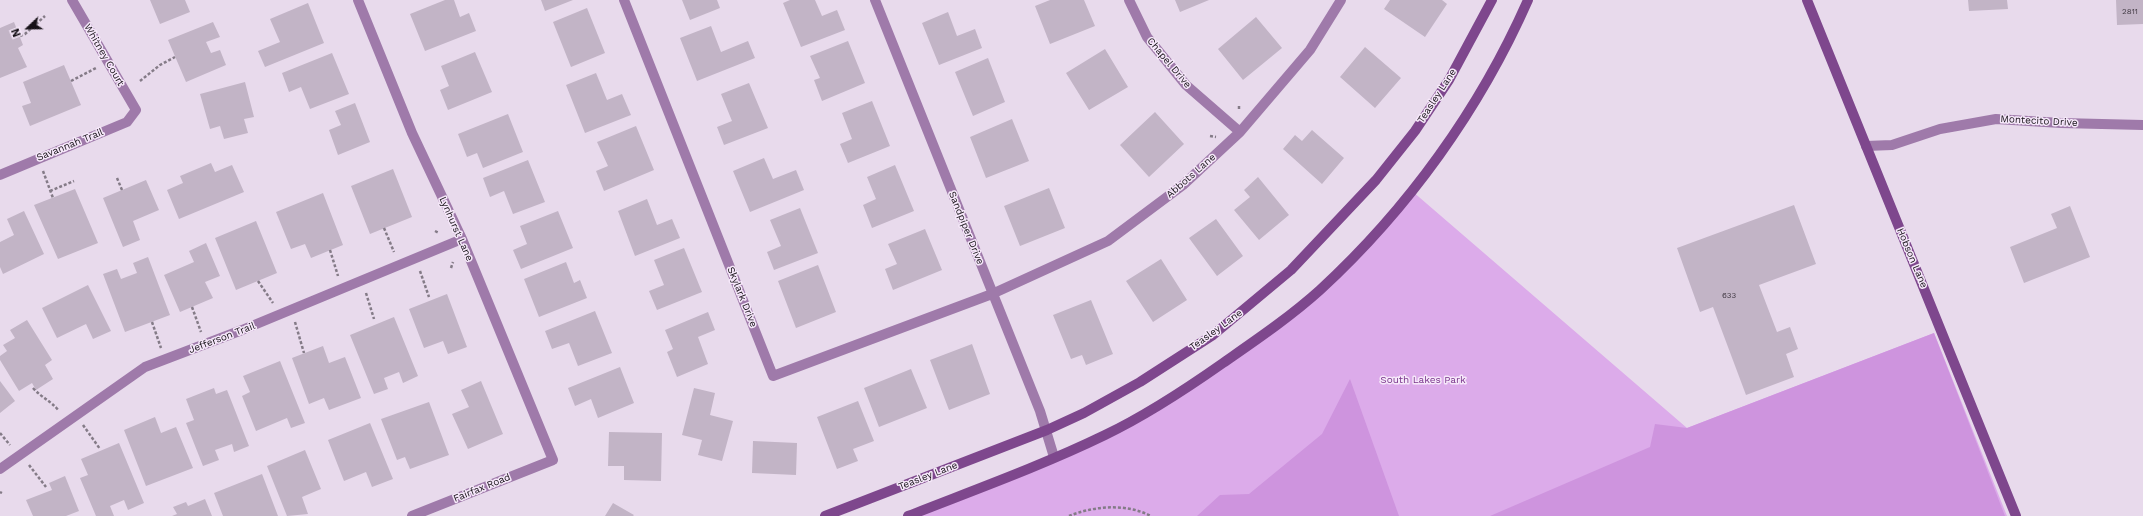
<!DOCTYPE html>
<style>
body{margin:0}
#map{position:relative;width:2143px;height:516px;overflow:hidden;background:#e8daec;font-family:"Work Sans",sans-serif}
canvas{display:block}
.north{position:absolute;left:8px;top:8px;width:40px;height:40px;-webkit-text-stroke:3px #f6e8fa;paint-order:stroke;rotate:248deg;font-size:11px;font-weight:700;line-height:16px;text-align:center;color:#171218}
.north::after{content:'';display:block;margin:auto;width:14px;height:18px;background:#171218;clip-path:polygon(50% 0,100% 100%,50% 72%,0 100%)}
</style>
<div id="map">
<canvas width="2143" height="516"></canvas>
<div class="north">N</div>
</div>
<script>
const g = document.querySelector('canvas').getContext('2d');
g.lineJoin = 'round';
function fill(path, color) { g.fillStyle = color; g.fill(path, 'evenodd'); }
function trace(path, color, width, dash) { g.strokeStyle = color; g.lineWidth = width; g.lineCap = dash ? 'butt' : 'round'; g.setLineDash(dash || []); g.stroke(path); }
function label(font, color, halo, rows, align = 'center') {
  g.font = font + ' "Work Sans",sans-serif'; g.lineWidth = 3; g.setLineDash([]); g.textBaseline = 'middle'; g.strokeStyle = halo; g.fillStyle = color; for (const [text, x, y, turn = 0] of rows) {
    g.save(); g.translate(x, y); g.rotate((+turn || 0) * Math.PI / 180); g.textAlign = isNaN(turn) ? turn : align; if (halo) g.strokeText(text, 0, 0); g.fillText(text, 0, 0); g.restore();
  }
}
const green = new Path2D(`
 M1412,191L1687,428L1934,333L2007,516H909L1055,457L1201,379L1319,291Z`);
const forest = new Path2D(`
 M1934,333L2005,516H1490L1650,447L1655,424L1687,428Z
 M1350,379L1399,516H1197L1220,495L1249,494L1322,434Z`);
const building = new Path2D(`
 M150,0H185L190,12L160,24Z
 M445,0H454L460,17L469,13L476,31L425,51L410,14Z
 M541,0H573L545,11Z
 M682,0H717L720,8L690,20Z
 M790,0H815L822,16L837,10L845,30L801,47L783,3Z
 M1050,0H1084L1095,26L1050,44L1035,6Z
 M1175,0H1209L1180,12Z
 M1390,0H1442L1447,4L1425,37L1384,9Z
 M1968,0H2007L2008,9L1969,11Z
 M2116,0H2143V24L2117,25Z
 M308,3L324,43L265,67L258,51L280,42L270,19Z
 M587,8L605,53L571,67L553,22Z
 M948,12L957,36L975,29L982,48L939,65L922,23Z
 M1256,17L1282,48L1243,80L1218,49Z
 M14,22L23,45L18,48L27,67L0,78V28Z
 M213,22L220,37L206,42L211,53L220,50L226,65L186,82L168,40Z
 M711,26L721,52L748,41L755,58L697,81L680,38Z
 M848,41L865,83L822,101L814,80L820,78L810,56Z
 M1365,47L1401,78L1375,108L1340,77Z
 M1105,49L1128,87L1089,110L1066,73Z
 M475,52L492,92L448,110L440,90L449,86L441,66Z
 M332,53L349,94L310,109L301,87L289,92L282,73Z
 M988,58L1005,102L973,116L955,72Z
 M64,65L81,105L30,126L22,106L31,103L23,82Z
 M596,73L607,100L622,94L631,115L585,133L566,85Z
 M245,82L254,117L244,119L248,133L224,139L220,126L210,129L200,94Z
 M749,83L768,128L724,145L717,127L732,121L721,94Z
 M872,101L890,146L848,163L840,144L852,139L842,113Z
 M355,103L370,142L338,155L329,130L341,125L335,111Z
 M1155,112L1184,144L1149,177L1120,145Z
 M508,114L523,152L483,168L477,153L467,157L458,134Z
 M1012,119L1029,161L986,178L970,137Z
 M636,126L654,170L604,191L596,171L608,166L597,142Z
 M1312,130L1344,158L1322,184L1283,149L1295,135L1302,141Z
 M764,158L773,179L796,170L804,190L750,212L733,171Z
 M528,160L545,202L513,214L504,191L490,197L483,178Z
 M211,163L215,172L232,165L244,192L179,219L167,190L183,183L180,176Z
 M895,165L914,211L872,228L863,205L876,199L867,177Z
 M393,169L412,217L370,234L351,186Z
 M1258,177L1289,215L1259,240L1234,210L1250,197L1244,190Z
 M146,180L159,210L133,221L140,240L123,247L103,198Z
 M1049,188L1065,228L1020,246L1004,206Z
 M75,189L98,243L58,259L34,205Z
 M323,193L343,245L311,258L305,244L291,249L276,212Z
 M647,199L657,225L672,219L680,238L635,256L618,211Z
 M1794,205L1816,264L1759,285L1777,332L1790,327L1798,349L1786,354L1794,377L1746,395L1713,307L1700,312L1677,248Z
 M2070,206L2090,257L2024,283L2010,247L2057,228L2051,214Z
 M800,208L818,253L774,270L767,252L781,246L770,220Z
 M24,211L44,254L3,274L0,267V242L14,235L7,219Z
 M558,211L573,248L521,269L513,250L527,244L520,226Z
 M1216,219L1243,256L1217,276L1189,238Z
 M256,221L277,273L236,290L215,238Z
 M925,229L942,270L893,290L885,269L897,264L888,244Z
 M206,243L220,276L205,282L213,298L180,312L164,275L194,262L189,251Z
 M684,248L702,292L657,310L649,291L664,285L654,260Z
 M148,257L170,315L125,332L103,274L117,269L121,279L137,273L133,263Z
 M1161,259L1187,300L1153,322L1126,281Z
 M566,262L574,283L580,280L587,298L539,317L524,279Z
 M818,265L836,312L796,328L778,281Z
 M88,285L111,331L93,339L86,324L57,338L42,308Z
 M447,294L467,347L448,354L443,341L424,348L409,309Z
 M1091,300L1113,354L1086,365L1082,355L1071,359L1053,315Z
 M595,311L612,353L578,366L569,343L552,349L545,331Z
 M708,312L715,330L698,337L708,364L677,377L667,352L673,349L665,330Z
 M394,317L418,376L403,383L399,372L384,378L388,389L374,394L350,335Z
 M27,320L52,360L45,365L53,379L36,390L32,383L19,391L0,360V356L7,351L3,345L15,338L10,330Z
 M972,344L990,394L949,410L930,360Z
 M323,346L329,363L345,357L361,398L329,410L324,398L309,404L292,358Z
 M280,361L305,423L291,428L287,418L256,431L242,396L250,392L243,376Z
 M620,367L634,403L598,418L591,399L575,406L568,388Z
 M911,369L927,408L879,427L864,388Z
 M0,381L15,401L0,413Z
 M481,381L503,434L468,449L452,414L469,407L461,390Z
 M214,388L216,394L227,390L249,446L234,452L232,444L215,450L219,460L203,466L186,423L194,420L186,399Z
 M694,388L715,393L710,415L733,421L722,461L698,455L702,440L682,435Z
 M858,401L874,441L853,449L858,461L837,469L817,417Z
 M429,402L449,455L410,469L405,457L397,460L381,419Z
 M155,417L161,433L176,427L193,468L146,486L124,430Z
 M370,423L393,479L372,487L366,472L344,481L328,440Z
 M609,432L662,433L661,481L624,480V466H608Z
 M753,441L797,443L796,475L752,473Z
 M119,443L144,503L128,510L124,500L110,506L114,516H96L80,478L88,475L81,459Z
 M305,450L321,489L302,497L308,514L287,516L267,466Z
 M262,474L278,516H223L214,493Z
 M65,476L79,511L66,516H33L26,500L52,490L49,483Z
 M205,499L212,516H172L177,514L173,507L186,502L188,506Z
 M613,503L634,515L633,516H605Z`);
const path = new Path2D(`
 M20,36L25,34L45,16
 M71,81L96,68
 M140,81L160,65L175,57
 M1239,106V111
 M1210,136L1216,137
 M43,171L53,198
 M117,178L122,190
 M50,191L74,181
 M384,228L394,252
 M435,231L439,233
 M330,250L338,276
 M451,268L453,262
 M420,271L429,297
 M258,281L273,303
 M366,293L374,319
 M192,307L201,332
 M152,322L161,348
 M295,322L304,353
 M33,388C42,398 50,400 59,411
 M83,425L100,449
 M0,433L10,445
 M29,465L46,487
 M0,492L2,493
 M1069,516C1094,506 1126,503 1151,516`);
const street = new Path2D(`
 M358,0L412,133L462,239L553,460L412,516
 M624,0L773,376L992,294L1108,241L1183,185L1240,132L1310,50L1341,0
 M875,0L1040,411L1054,457
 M1129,0L1147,37L1186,85L1240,132
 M1866,146L1892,145L1940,129L1996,119L2061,123L2143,125
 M0,175L127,122L136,110L72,0
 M0,469L145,367L242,330L462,239`);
const secondary = new Path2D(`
 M1807,0L2016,516
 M825,516L1047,430L1084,413L1140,382L1213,335L1291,270L1376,180L1415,131L1449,80L1492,0
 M908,516C974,490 1041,466 1105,435C1147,415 1186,389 1223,363C1256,340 1290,317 1320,290C1408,209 1480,109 1528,0`);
const numberNames = [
 ["2811",2130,12],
 ["633",1729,296]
];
const streetNames = [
 ["Whitney Court",104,55,60],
 ["Chapel Drive",1169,63,50],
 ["Teasley Lane",1437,96,-57],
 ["Montecito Drive",2039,121,3],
 ["Savannah Trail",70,145,-22],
 ["Abbots Lane",1191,176,-41],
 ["Sandpiper Drive",966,228,68],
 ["Lynhurst Lane",456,229,66],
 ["Hobson Lane",1912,258,67],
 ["Skylark Drive",742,297,68],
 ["Teasley Lane",1216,330,-36],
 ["Jefferson Trail",222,338,-21],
 ["Teasley Lane",928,476,-21],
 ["Fairfax Road",482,488,-22]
];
const parkNames = [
 ["South Lakes Park",1423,380]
];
fill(green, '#dcabea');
fill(forest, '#ce94de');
fill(building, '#c2b4c6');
trace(path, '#847b87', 2.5, [3, 2]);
trace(street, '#9f7aaa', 10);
trace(secondary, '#7e478d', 10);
label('8px', '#423a44', null, numberNames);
label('10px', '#171218', '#f6e8fa', streetNames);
label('10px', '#79348b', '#f6e8fa', parkNames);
</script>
